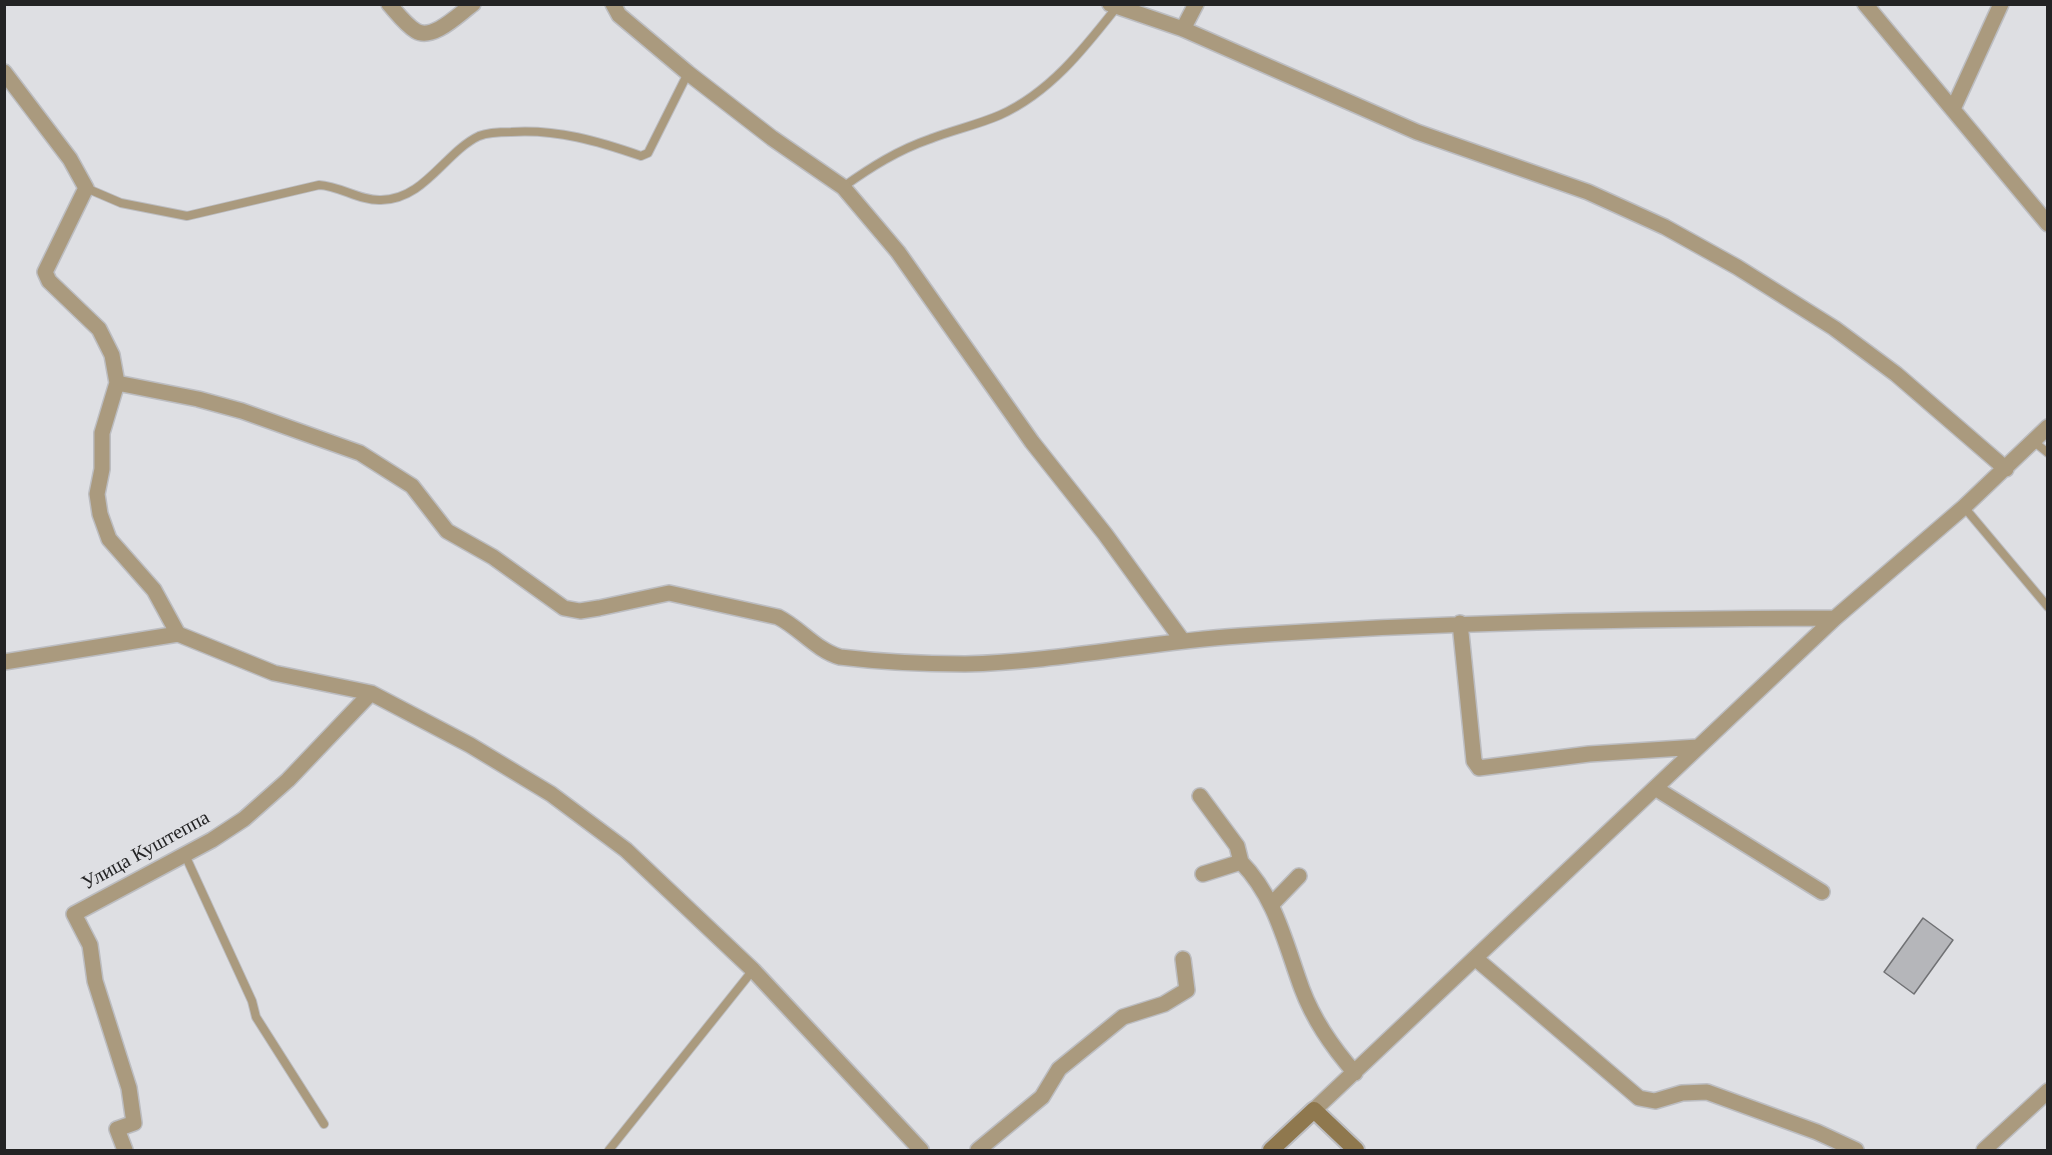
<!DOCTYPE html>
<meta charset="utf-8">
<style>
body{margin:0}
#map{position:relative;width:2052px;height:1155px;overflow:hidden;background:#dedfe3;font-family:Georgia,serif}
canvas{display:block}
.frame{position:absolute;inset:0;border:6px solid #232324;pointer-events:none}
</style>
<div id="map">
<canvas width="2052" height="1155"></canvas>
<div class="frame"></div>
</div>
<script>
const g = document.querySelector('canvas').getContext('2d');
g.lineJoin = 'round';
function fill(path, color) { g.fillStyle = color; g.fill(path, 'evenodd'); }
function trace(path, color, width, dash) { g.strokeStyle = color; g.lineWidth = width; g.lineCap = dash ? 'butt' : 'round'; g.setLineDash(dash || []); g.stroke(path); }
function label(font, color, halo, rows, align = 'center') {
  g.font = font + ' Georgia,serif'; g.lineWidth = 4.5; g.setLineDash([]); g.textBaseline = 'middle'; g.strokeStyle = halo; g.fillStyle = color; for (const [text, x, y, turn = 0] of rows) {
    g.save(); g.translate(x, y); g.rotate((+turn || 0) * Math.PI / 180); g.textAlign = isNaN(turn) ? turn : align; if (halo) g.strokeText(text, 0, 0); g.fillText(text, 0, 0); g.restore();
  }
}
const building = new Path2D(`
 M1923,918L1953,940L1914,994L1884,972Z`);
const service = new Path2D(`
 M843,187C871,167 898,150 930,139C953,130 977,125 1000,115C1049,93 1083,50 1116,8
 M86,188L121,203L187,216L319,185C340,186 360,201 381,200C424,200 445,152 479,136C489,132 501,132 511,132C557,129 598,141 641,156L648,153L688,73
 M2033,441L2048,453
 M1964,507L2048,607
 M185,855L252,1001L256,1017L324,1124
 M609,1150L753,970`);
const minor = new Path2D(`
 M389,4C397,13 406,25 416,31C433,41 459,14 473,4
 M613,4L619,15L688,73L772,138L843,187L898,252L1032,442L1105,534L1182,640
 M1110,4L1183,29L1417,132L1588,192L1665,227L1737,267L1834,328L1896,374L2006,469
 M1865,4L2048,224
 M1183,29L1196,4
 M4,72L70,159L86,188L45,272L49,281L99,329L112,355L117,383L198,399L242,411L360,453L412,486L447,531L493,557L564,608L580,611L599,608L669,593L778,617C800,628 816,650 840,657C881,662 923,664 965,664C1057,662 1148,642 1239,636C1438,622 1636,619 1835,618
 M1953,109L2001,4
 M117,383L102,433V469L97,494L100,514L109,539L154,590L178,634
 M1460,623L1474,761L1479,768L1589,754L1698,747
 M4,662L178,634L274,673L371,693L470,745L551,794L626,850L753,970L921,1150
 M1655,788L1822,892
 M1200,796L1237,846L1241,862
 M1203,874L1241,862C1276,898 1285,943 1302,989C1314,1021 1332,1047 1355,1073
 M1271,905L1299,876
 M1475,958L1639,1098L1655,1101L1682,1093L1707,1092L1817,1132L1856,1150
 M1314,1110L1835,618L1964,507L2048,427
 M125,1150L117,1129L134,1123L129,1088L95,981L90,945L74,914L212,840L244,819L288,780L371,693
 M978,1150L1042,1097L1059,1069L1123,1017L1164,1004L1187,990L1183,959
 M1984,1150L2048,1091`);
const secondary = new Path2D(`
 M1271,1150L1314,1110L1356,1150`);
const streetNames = [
 ["Улица Куштеппа",146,851,-29]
];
fill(building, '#b5b6ba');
trace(building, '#707174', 1.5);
trace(service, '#bcbdc1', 10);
trace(minor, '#bcbdc1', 18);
trace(secondary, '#bcbdc1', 20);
trace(service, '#aa9a7e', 8);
trace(minor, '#aa9a7e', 15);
trace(secondary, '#8f784e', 16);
label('20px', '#232324', '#dedfe3', streetNames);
</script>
